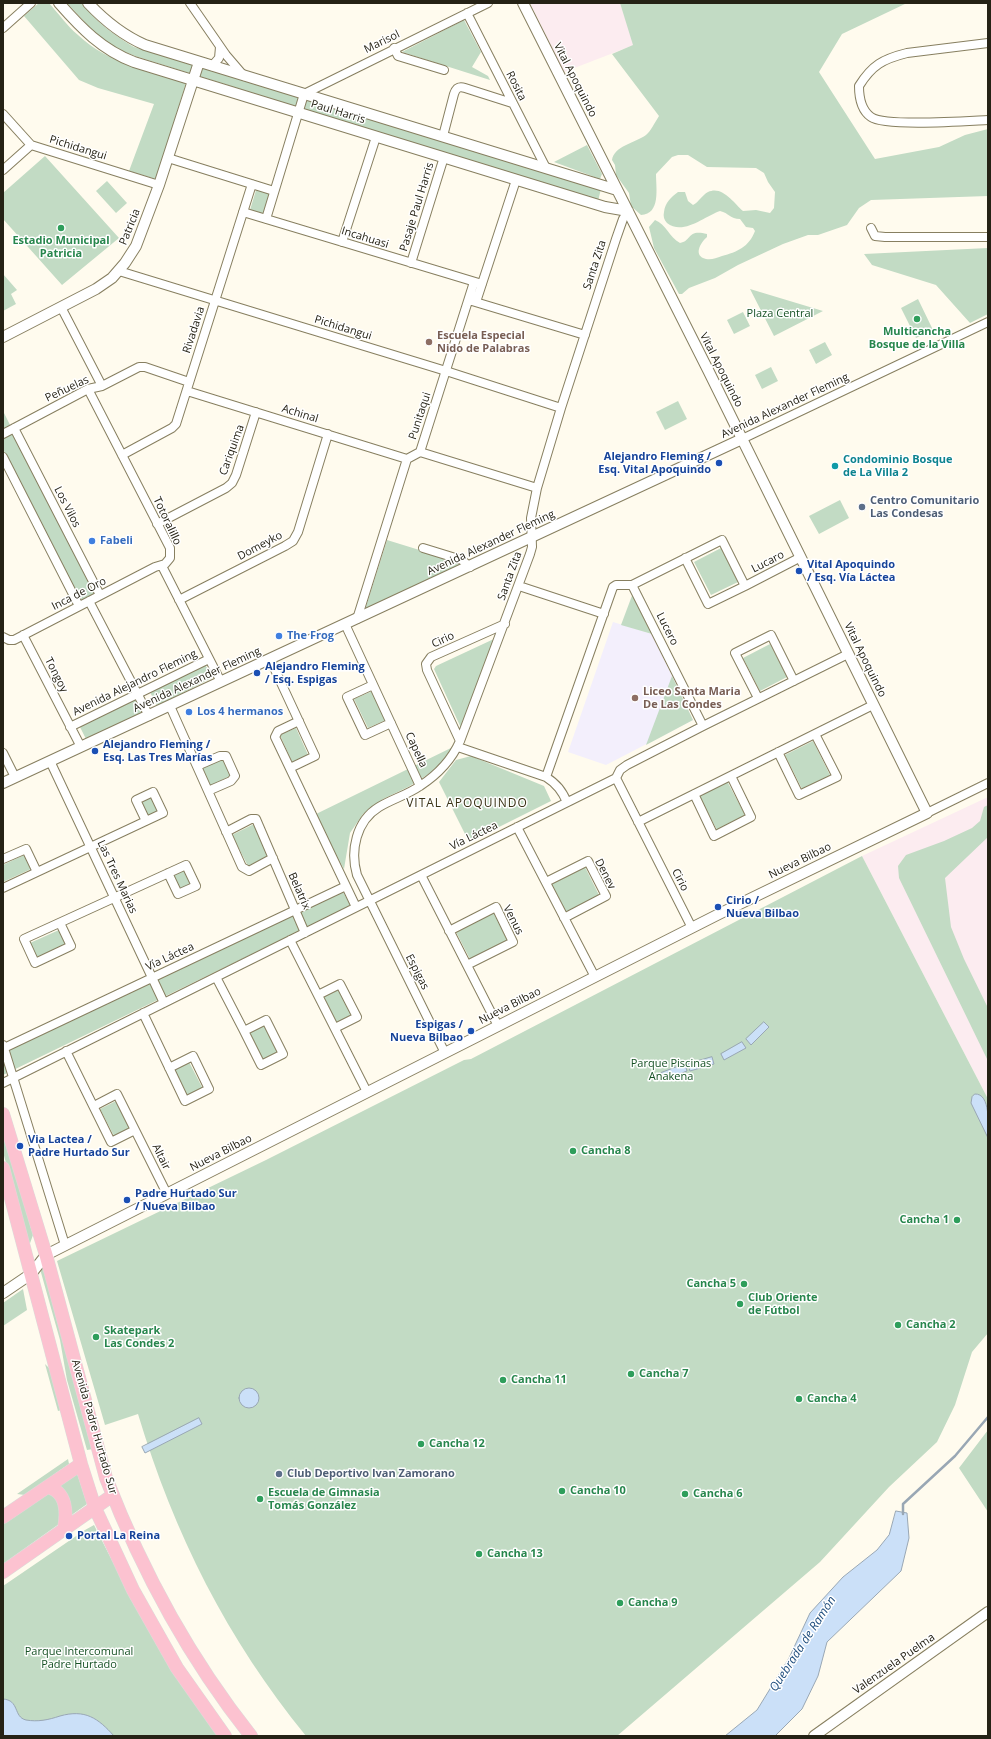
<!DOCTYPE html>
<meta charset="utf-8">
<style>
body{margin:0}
#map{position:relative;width:991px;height:1739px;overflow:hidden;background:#fffbee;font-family:"Open Sans",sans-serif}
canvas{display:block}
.frame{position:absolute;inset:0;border:4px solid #252215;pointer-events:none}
</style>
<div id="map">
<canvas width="991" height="1739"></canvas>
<div class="frame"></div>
</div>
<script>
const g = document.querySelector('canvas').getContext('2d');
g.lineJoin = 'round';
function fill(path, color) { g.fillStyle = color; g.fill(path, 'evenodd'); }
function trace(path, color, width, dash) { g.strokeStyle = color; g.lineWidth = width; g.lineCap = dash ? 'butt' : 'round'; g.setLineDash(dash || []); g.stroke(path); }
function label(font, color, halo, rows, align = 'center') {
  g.font = font + ' "Open Sans",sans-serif'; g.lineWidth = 3; g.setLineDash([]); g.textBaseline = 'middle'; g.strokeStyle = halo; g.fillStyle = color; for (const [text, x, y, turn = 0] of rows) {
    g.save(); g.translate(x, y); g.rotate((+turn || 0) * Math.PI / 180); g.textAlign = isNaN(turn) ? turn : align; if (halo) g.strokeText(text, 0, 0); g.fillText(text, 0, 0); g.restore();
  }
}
const industrial = new Path2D(`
 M530,3H620L634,45L564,72Z
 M988,797V1099L862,856Z`);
const education = new Path2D(`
 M613,622L652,634L693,720L606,765L568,752Z`);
const green = new Path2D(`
 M39,3H49C59,14 67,26 78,35C108,63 148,72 186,83L156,179L129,171L154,104L98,88L79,80L24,16Z
 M67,3H81C98,23 111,33 134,47L601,189L598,201L135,56L111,46L95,33Z
 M620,3H907L842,34L819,72L875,159L939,147L965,135L988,129V196L871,200L859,208L847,225L818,235H808L783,244L738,265L715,278L689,288L682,294H679L654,248L649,227L655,220C666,224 669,237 680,243C692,241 687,229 707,234V237C700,243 693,256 706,259C712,260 716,258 722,256C737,252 749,247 755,231L753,228L746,227L740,219C730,219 729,213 720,211C705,216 683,236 667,223C664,220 663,216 664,212C665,203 671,197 678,192H685L688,201L693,205C699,202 702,195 708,192C722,185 734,203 743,211L756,210L770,213L774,208L775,192L768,182L764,173L756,168L707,167L688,155H678L672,157L656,174C656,188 661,214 641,215L631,206L629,193L616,175L615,165L612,160C614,146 635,143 646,135C651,131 655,122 659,116L612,54L633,45Z
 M464,20L481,52L472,67L488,76L490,80L402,52Z
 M587,145L602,174L600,179L554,162Z
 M45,156L119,238L62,285L3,219V193Z
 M107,181L127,203L116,213L96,191Z
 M257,187L271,192L264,214L250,210Z
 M988,248V314L970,323L936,285L872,265L864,254Z
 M3,274L17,290L11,294L16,304L3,311Z
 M750,289L823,311L774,336Z
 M918,299L933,330L916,338L901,308Z
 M743,312L750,326L734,334L727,320Z
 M825,342L832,355L816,364L809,350Z
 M771,367L778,381L762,389L755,375Z
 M678,401L687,419L665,430L656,412Z
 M3,411L95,594L80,603L3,449Z
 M840,500L849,518L819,534L809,516Z
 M387,540L468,565L364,613Z
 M721,548L738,582L711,595L694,562Z
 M633,593L652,634L621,625Z
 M496,638L461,728L434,669L436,666Z
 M770,644L787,677L760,691L743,658Z
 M205,664L212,678L157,706L150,692Z
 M672,676L693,720L646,745Z
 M375,690L388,719L368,728L354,699Z
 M135,700L142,714L87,741L80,727Z
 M296,728L309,757L293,764L280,735Z
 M813,741L831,777L803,791L785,755Z
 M455,746L444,761L430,773L408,787L383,799L363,814L350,833L344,869L314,815Z
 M471,756L544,786L551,801L469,842L439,782L456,760Z
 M222,758L230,776L209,786L201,768Z
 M727,781L745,815L717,830L699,795Z
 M151,797L158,811L146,816L139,802Z
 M988,805V837L945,878L951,927L964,959L988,1008V1061L899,878L898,866L906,855L944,841L972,828L980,821L984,807Z
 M254,824L270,855L248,866L232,835Z
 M24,855L31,869L3,882V865Z
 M862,856L988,1099V1333L972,1352L955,1405L937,1442L889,1487L820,1562L617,1736H306C227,1639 174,1534 138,1414L105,1425L57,1261L266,1160L464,1060L471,1059Z
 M584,865L600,897L564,915L548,883Z
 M185,870L191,884L180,889L173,875Z
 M342,890L351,906L3,1075V1051Z
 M493,912L508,941L471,961L456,932Z
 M59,930L66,944L37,957L30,943Z
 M338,988L352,1015L336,1023L322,996Z
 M264,1025L278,1052L263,1060L249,1033Z
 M189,1062L203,1089L187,1097L173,1070Z
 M116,1101L130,1128L114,1136L100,1109Z
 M3,1131L33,1235L29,1246L3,1152Z
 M42,1267L43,1268L93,1449L87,1450L67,1380L60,1340L40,1269Z
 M23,1289L27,1310L3,1326V1303Z
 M45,1364L49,1368L61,1410L58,1411Z
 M988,1430V1512L959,1468Z
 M68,1459L69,1464L25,1495L17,1494Z
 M77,1473L87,1504L3,1564V1524Z
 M94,1525L123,1582L222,1736H3V1586L85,1530Z`);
const water = new Path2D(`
 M764,1022L769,1027L751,1045L746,1039Z
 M742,1042L746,1048L724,1060L721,1054Z
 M712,1057L714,1064L690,1071L688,1064Z
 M685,1064L687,1071L664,1080L661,1073Z
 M975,1094C991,1093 988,1126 988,1138L971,1103L972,1097Z
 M239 1398a10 10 0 1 1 20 0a10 10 0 1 1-20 0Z
 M199,1418L202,1424L145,1453L142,1447Z
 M896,1511L907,1513L909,1538L901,1571L827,1642L818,1676L802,1709L775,1736H725L757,1710L789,1658L810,1613L843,1577L877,1550L889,1535Z
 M3,1699C20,1700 13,1717 26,1720C38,1722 48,1720 60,1716C85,1709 98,1718 114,1736H3Z`);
const stream = new Path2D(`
 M903,1514V1504L955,1456L988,1417`);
const minor = new Path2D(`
 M190,3L226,55L244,76
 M467,13L546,168
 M3,28L31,3
 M988,43L907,53C883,59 872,65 859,86C859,97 861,110 871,117C885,127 967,121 988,120
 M394,48L398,56L444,70
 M212,66L219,58L220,47
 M3,114L31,145L159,185
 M443,136L454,94C456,88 459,86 465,88L512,103
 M168,158L274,191
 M3,170L31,145
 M243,212L482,284
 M266,219L304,94L488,3
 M871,228L875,236L885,237H988
 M342,242L376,137
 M411,263L444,157
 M119,271L446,371L561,408
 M472,301L585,335
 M476,302L516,180
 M61,307L102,386
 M187,391L407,459
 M14,428L100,595
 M3,434L88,389L102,386L139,367H145L189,382
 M742,439L988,322
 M420,452L537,488
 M122,455L172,428L176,424L252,184
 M3,457L79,606
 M157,524L226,488L232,483L236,475L256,412
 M423,548L462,560L470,567
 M685,558L708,604L745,586
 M162,566L221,682
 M632,585L703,726
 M519,586L604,614
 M179,600L285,546L293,541L298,532L328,434
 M89,601L149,716
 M357,619L407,459L420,452L474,282
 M345,624L420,786
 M23,635L81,747
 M3,637L9,640H14L155,567L165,564L170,558V548L88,389
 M270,659L315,756L290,768
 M373,685L347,697L365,735L391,723
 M758,698L735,653L771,635L794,681
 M170,706L242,867L249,871L273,858
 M299,721L278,731L275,737L356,907
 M70,727L209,659
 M460,741L427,670L426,664L431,657L505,624
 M458,747L546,777C557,784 562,791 567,802
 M778,752L799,795L837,777L815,734
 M3,753L15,777
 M50,761L164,1003
 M197,766L220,756H226L235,776L231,781L208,791
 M546,777L613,587L616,585H632L722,540L745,586L801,557
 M616,778L692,928
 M694,794L714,836L751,817L731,776
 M927,813L988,783
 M638,822L873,705
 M517,827L595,977
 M226,832L251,819H256L305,933
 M3,859L26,849L37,872
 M421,875L498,1026
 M546,882L588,861L606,896L564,918
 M3,888C56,863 110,838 163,813L153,792L136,800L146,821
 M60,923L71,946L35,963L24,939L186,865L196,886L178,894L168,873
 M449,931L496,907L513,942L467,965
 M290,940L367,1092
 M216,977L244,1031
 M318,995L340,984L357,1017L335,1028
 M143,1013L185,1101L209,1089L193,1056L169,1068
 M266,1020L283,1054L261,1065L244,1031Z
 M3,1045L65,1245
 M4,1048L346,886
 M66,1051L111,1142L135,1130
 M445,1053L357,875C350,851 356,821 379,807C392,799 407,795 420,786C437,775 452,759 460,741L530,554L532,547L531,518L537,488L561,408L616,239L623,219L628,211
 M3,1083L616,778L620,770L627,765L703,726L848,654
 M94,1106L117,1094L167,1194`);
const tertiary = new Path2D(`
 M59,3C81,28 102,50 134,62L605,207L628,211
 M88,3C105,21 122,35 145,45L617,190
 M3,337L96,289L112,278L125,263L136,246L159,185L199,62
 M3,783L742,439
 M3,1293L31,1274L46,1255L721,913L927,813L708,370L523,3
 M814,1736L988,1612`);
const primary = new Path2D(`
 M3,1114L46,1255L106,1478C142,1571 189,1658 251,1736
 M3,1168L81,1464L95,1508L133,1590L177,1668L225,1736
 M47,1487C67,1491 67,1513 64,1529
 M3,1517L81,1464
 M3,1572L113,1495`);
const markers = [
 [61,228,4,"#2e9e5b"],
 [917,319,4,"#2e9e5b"],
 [429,342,4,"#8d6e63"],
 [719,463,4,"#1a4fb4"],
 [835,466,4,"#0f9aa8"],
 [862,507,4,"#5c6f8a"],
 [92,541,4,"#3f7fe0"],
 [799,571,4,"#1a4fb4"],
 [279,636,4,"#3f7fe0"],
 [257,673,4,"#1a4fb4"],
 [635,698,4,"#8d6e63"],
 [189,712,4,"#3f7fe0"],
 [95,751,4,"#1a4fb4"],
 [718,907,4,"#1a4fb4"],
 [471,1031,4,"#1a4fb4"],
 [20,1146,4,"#1a4fb4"],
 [573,1151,4,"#2e9e5b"],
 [127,1200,4,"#1a4fb4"],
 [957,1220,4,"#2e9e5b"],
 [744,1284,4,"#2e9e5b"],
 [740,1304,4,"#2e9e5b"],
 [898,1325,4,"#2e9e5b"],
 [96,1337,4,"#2e9e5b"],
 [631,1374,4,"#2e9e5b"],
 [503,1380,4,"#2e9e5b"],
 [799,1399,4,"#2e9e5b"],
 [421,1444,4,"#2e9e5b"],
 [279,1474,4,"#5c6f8a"],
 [562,1491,4,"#2e9e5b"],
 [685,1494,4,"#2e9e5b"],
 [260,1499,4,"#2e9e5b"],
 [69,1536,4,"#1a4fb4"],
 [479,1554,4,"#2e9e5b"],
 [620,1603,4,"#2e9e5b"]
];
const streetNames = [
 ["Marisol",382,42,-26],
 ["Vital Apoquindo",575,80,63],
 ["Rosita",516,86,63],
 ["Paul Harris",338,112,17],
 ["Pichidangui",78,148,17],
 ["Pasaje Paul Harris",417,207,-73],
 ["Patricia",130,227,-68],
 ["Incahuasi",365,238,17],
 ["Santa Zita",595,265,-72],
 ["Pichidangui",343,328,17],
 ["Rivadavia",194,330,-72],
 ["Vital Apoquindo",721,370,63],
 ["Peñuelas",67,389,-25],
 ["Avenida Alexander Fleming",785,406,-25],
 ["Achinal",300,414,17],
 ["Punitaqui",420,416,-72],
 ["Cariquima",232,450,-70],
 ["Los Vilos",67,507,63],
 ["Totoralillo",167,521,65],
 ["Avenida Alexander Fleming",491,543,-25],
 ["Domeyko",260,546,-28],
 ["Lucaro",768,562,-27],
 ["Santa Zita",510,576,-70],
 ["Inca de Oro",79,594,-27],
 ["Lucero",667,629,63],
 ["Cirio",443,640,-25],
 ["Vital Apoquindo",865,660,64],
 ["Tongoy",56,675,63],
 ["Avenida Alexander Fleming",197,680,-25],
 ["Avenida Alejandro Fleming",135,683,-26],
 ["Capella",416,750,65],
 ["Vía Láctea",474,836,-26],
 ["Nueva Bilbao",800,861,-26],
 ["Denev",605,874,63],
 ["Las Tres Marias",117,877,65],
 ["Cirio",680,880,63],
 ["Belatrix",299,891,66],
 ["Venus",513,920,63],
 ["Vía Láctea",170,957,-25],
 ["Espigas",417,972,63],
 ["Nueva Bilbao",510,1006,-27],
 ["Nueva Bilbao",221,1153,-27],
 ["Altair",161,1157,64],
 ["Avenida Padre Hurtado Sur",94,1427,74],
 ["Valenzuela Puelma",894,1664,-35]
];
const leisureNames = [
 ["Estadio Municipal",61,241,"center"],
 ["Patricia",61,254,"center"],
 ["Multicancha",917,332,"center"],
 ["Bosque de la Villa",917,345,"center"],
 ["Cancha 8",581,1151],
 ["Cancha 1",949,1220,"right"],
 ["Cancha 5",736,1284,"right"],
 ["Club Oriente",748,1298],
 ["de Fútbol",748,1311],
 ["Cancha 2",906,1325],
 ["Skatepark",104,1331],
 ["Las Condes 2",104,1344],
 ["Cancha 7",639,1374],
 ["Cancha 11",511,1380],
 ["Cancha 4",807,1399],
 ["Cancha 12",429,1444],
 ["Cancha 10",570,1491],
 ["Escuela de Gimnasia",268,1493],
 ["Tomás González",268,1506],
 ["Cancha 6",693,1494],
 ["Cancha 13",487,1554],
 ["Cancha 9",628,1603]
];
const parkNames = [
 ["Plaza Central",780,314],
 ["Parque Piscinas",671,1064],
 ["Anakena",671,1077],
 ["Parque Intercomunal",79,1652],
 ["Padre Hurtado",79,1665]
];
const educationNames = [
 ["Escuela Especial",437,336],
 ["Nido de Palabras",437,349],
 ["Liceo Santa Maria",643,692],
 ["De Las Condes",643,705]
];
const transitNames = [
 ["Alejandro Fleming /",711,457,"right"],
 ["Esq. Vital Apoquindo",711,470,"right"],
 ["Vital Apoquindo",807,565],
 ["/ Esq. Vía Láctea",807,578],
 ["Alejandro Fleming",265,667],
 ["/ Esq. Espigas",265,680],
 ["Alejandro Fleming /",103,745],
 ["Esq. Las Tres Marías",103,758],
 ["Cirio /",726,901],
 ["Nueva Bilbao",726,914],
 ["Espigas /",463,1025,"right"],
 ["Nueva Bilbao",463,1038,"right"],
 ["Via Lactea /",28,1140],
 ["Padre Hurtado Sur",28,1153],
 ["Padre Hurtado Sur",135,1194],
 ["/ Nueva Bilbao",135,1207],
 ["Portal La Reina",77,1536]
];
const cultureNames = [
 ["Condominio Bosque",843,460],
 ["de La Villa 2",843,473]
];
const serviceNames = [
 ["Centro Comunitario",870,501],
 ["Las Condesas",870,514],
 ["Club Deportivo Ivan Zamorano",287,1474]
];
const shopNames = [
 ["Fabeli",100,541],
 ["The Frog",287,636],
 ["Los 4 hermanos",197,712]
];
const neighbourhoodNames = [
 ["VITAL APOQUINDO",467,804]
];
const waterNames = [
 ["Quebrada de Ramón",803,1644,-57]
];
fill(industrial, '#fcecf0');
fill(education, '#f3effc');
fill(green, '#c2dbc4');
fill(water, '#cbe0f8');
trace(water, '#99a7b4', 1);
trace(stream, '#99a7b4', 2.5);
trace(minor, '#877f60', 10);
trace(tertiary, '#877f60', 12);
trace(primary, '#dcdcda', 14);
trace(minor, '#fff', 8);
trace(tertiary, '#fff', 10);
trace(primary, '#fcc2d0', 13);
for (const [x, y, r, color] of markers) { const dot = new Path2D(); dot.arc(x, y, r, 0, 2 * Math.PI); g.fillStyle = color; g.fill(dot); trace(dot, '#fff', 1.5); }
label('11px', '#252215', '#fff', streetNames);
label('bold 11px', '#27864d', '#fff', leisureNames, 'left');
label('11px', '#165124', '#fff', parkNames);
label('bold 11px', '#785e54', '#fff', educationNames, 'left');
label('bold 11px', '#164399', '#fff', transitNames, 'left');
label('bold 11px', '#0d838f', '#fff', cultureNames, 'left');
label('bold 11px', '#4e5e75', '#fff', serviceNames, 'left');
label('bold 11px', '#366cbe', '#fff', shopNames, 'left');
g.letterSpacing = '1px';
label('12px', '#393215', '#fff', neighbourhoodNames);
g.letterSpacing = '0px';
label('italic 12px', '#1f4e7e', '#fff', waterNames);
</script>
